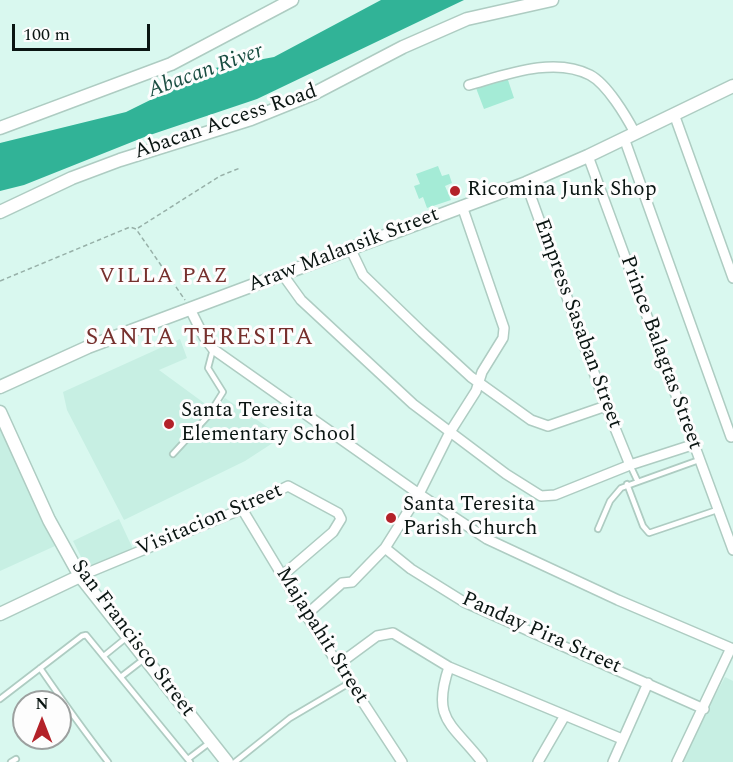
<!DOCTYPE html>
<style>
body{margin:0}
#map{position:relative;width:733px;height:762px;overflow:hidden;background:#d9f8ef;font-family:Spectral,serif}
canvas{display:block}
.north{position:absolute;left:12px;top:690px;width:60px;height:60px;box-sizing:border-box;background:#fdfdfd;border:2px solid #9ca09f;border-radius:50%;rotate:0deg;font-size:16px;font-weight:700;line-height:24px;text-align:center;color:#0a1512}
.north::after{content:'';display:block;margin:auto;width:21px;height:27px;background:#b32229;clip-path:polygon(50% 0,100% 100%,50% 72%,0 100%)}
.scale{position:absolute;left:12px;top:24px;width:138px;height:27px;box-sizing:border-box;border:3px solid #0a1512;border-top:0;padding-left:8px;font-size:18px;line-height:21px;white-space:nowrap;color:#0a1512;-webkit-text-stroke:4px #fdfdfd;paint-order:stroke}
</style>
<div id="map">
<canvas width="733" height="762"></canvas>
<div class="north">N</div>
<div class="scale">100 m</div>
</div>
<script>
const g = document.querySelector('canvas').getContext('2d');
g.lineJoin = 'round';
function fill(path, color) { g.fillStyle = color; g.fill(path, 'evenodd'); }
function trace(path, color, width, dash) { g.strokeStyle = color; g.lineWidth = width; g.lineCap = dash ? 'butt' : 'round'; g.setLineDash(dash || []); g.stroke(path); }
function label(font, color, halo, rows, align = 'center') {
  g.font = font + ' Spectral,serif'; g.lineWidth = 6; g.setLineDash([]); g.textBaseline = 'middle'; g.strokeStyle = halo; g.fillStyle = color; for (const [text, x, y, turn = 0] of rows) {
    g.save(); g.translate(x, y); g.rotate((+turn || 0) * Math.PI / 180); g.textAlign = isNaN(turn) ? turn : align; if (halo) g.strokeText(text, 0, 0); g.fillText(text, 0, 0); g.restore();
  }
}
const built = new Path2D(`
 M180,339L187,358L159,370L215,411L225,398L282,437L245,461L124,520L67,410L63,392Z
 M0,426L55,546L0,571Z
 M119,519L133,549L88,571L73,541Z
 M725,677L733,681V762H679Z`);
const green = new Path2D(`
 M507,77L514,98L484,109L476,88Z
 M438,166L442,176L449,174L452,183L445,186L451,200L427,208L423,197L419,199L414,186L420,184L416,174Z`);
const water = new Path2D(`
 M381,0H464L257,99L147,136L24,185L0,191V143L126,112L215,68L274,57Z`);
const path = new Path2D(`
 M138,228L220,176L240,168
 M0,281L130,227L136,229L185,300`);
const lane = new Path2D(`
 M173,454L208,416L223,392L208,368L213,349
 M630,465L637,480
 M627,484L643,526L649,533L717,510
 M598,529L610,501L621,488L699,460
 M105,655L126,638
 M40,668C62,700 84,731 108,762
 M122,676L144,659
 M0,699L82,636L86,635L190,762
 M188,759L209,743
 M11,762L16,759
 M235,762L290,718L351,682`);
const street = new Path2D(`
 M469,85C505,75 554,56 590,75C607,84 626,116 635,133
 M674,114L733,278
 M624,138L731,437
 M588,156L733,550
 M526,183L606,406L630,465
 M351,250L363,275L422,332L471,377L531,420L548,426L606,406
 M283,275L301,300L413,404L506,474L541,496L555,495L630,465L692,445
 M190,309L204,337L213,349L419,494L487,539L618,600L733,649
 M242,509L306,615L402,762
 M385,548L411,569L464,602L704,709
 M80,576L242,509L288,486L338,513L341,519L333,532L283,575
 M306,615L342,583L352,582L385,548L419,494L450,432L476,391L482,372L503,338L504,328L462,206
 M339,664L377,636L393,633L449,667L622,739
 M449,667C431,720 452,723 482,762
 M538,762L564,717
 M613,762L648,683
 M677,762L731,648`);
const secondary = new Path2D(`
 M0,128L171,64L292,0
 M0,212L72,178L120,160L251,119L313,94L403,47L467,19L552,0
 M0,387L88,347L526,183L588,156L733,86
 M0,412L49,520L80,576L227,762
 M0,614L80,576`);
const markers = [
 [455,191,6,"#b32229"],
 [169,424,6,"#b32229"],
 [391,518,6,"#b32229"]
];
const streetNames = [
 ["Abacan Access Road",226,123,-19],
 ["Araw Malansik Street",344,251,-21],
 ["Empress Sasaban Street",577,324,70],
 ["Prince Balagtas Street",660,353,70],
 ["Visitacion Street",210,521,-23],
 ["Panday Pira Street",541,634,24],
 ["Majapahit Street",321,636,58],
 ["San Francisco Street",132,639,53]
];
const poiNames = [
 ["Ricomina Junk Shop",467,191],
 ["Santa Teresita",181,412],
 ["Elementary School",181,436],
 ["Santa Teresita",403,506],
 ["Parish Church",403,530]
];
const waterNames = [
 ["Abacan River",206,72,-20]
];
const neighbourhoodNames = [
 ["VILLA PAZ",164,278]
];
const quarterNames = [
 ["SANTA TERESITA",200,339]
];
fill(built, '#c7efe3');
fill(green, '#a4ebd6');
fill(water, '#31b397');
trace(lane, '#aeccc2', 8);
trace(street, '#aeccc2', 12);
trace(secondary, '#aeccc2', 15);
trace(path, '#97b0a8', 1.5, [4.5, 3]);
trace(lane, '#fff', 4.5);
trace(street, '#fff', 9);
trace(secondary, '#fff', 12);
for (const [x, y, r, color] of markers) { const dot = new Path2D(); dot.arc(x, y, r, 0, 2 * Math.PI); g.fillStyle = color; g.fill(dot); trace(dot, '#fdfdfd', 2); }
label('21px', '#0a1512', '#fdfdfd', streetNames);
label('21px', '#0a1512', '#fdfdfd', poiNames, 'left');
label('italic 22px', '#194d41', '#fdfdfd', waterNames);
g.letterSpacing = '1.5px';
label('22px', '#76302d', '#fdfdfd', neighbourhoodNames);
g.letterSpacing = '0px';
g.letterSpacing = '1.5px';
label('24px', '#76302d', '#fdfdfd', quarterNames);
g.letterSpacing = '0px';
</script>
